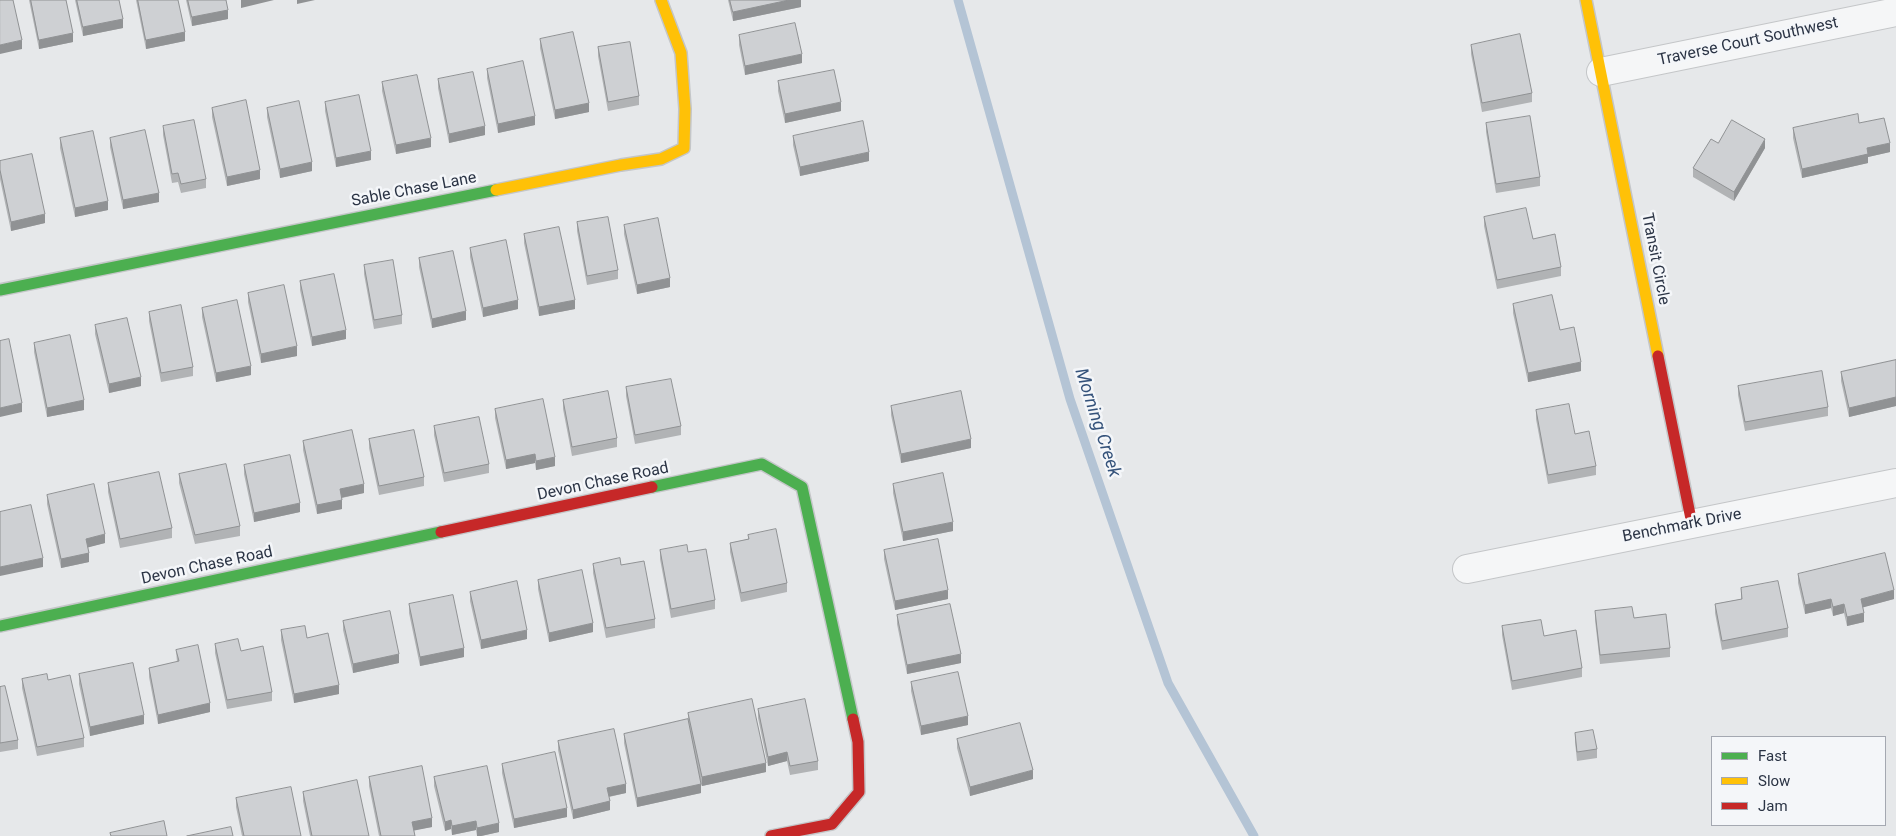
<!DOCTYPE html>
<style>
body{margin:0}
#map{position:relative;width:1896px;height:836px;overflow:hidden;background:#e6e8ea;font-family:Roboto,sans-serif}
canvas{display:block}
.legend{position:absolute;left:1711px;top:736px;width:175px;height:90px;box-sizing:border-box;background:#f4f6f9;border:1px solid #a4a8b1;margin:0;padding:6px 9px;list-style:none;font-size:15px;color:#2b3445}
.legend li{display:flex;align-items:center;gap:10px;height:25px}
.legend b{width:25px;border:1px solid #a4a8b1}
</style>
<div id="map">
<canvas width="1896" height="836"></canvas>
<ul class="legend">
<li><b style="height:6px;background:#4caf50"></b>Fast</li>
<li><b style="height:6px;background:#ffc107"></b>Slow</li>
<li><b style="height:6px;background:#c62828"></b>Jam</li>
</ul>
</div>
<script>
const g = document.querySelector('canvas').getContext('2d');
g.lineJoin = 'round';
function trace(path, color, width, dash) { g.strokeStyle = color; g.lineWidth = width; g.lineCap = dash ? 'butt' : 'round'; g.setLineDash(dash || []); g.stroke(path); }
function fill(path, color) { g.fillStyle = color; g.fill(path, 'evenodd'); }
function label(font, color, halo, rows, align = 'center') {
  g.font = font + ' Roboto,sans-serif'; g.lineWidth = 5; g.setLineDash([]); g.textBaseline = 'middle'; g.strokeStyle = halo; g.fillStyle = color; for (const [text, x, y, turn = 0] of rows) {
    g.save(); g.translate(x, y); g.rotate((+turn || 0) * Math.PI / 180); g.textAlign = isNaN(turn) ? turn : align; if (halo) g.strokeText(text, 0, 0); g.fillText(text, 0, 0); g.restore();
  }
}
const stream = new Path2D(`
 M958,0L1070,399L1168,683L1254,836`);
const street = new Path2D(`
 M1601,72L1896,12
 M1467,569L1896,483`);
const fast = new Path2D(`
 M0,290L496,190
 M652,487L762,464L802,487L853,719
 M0,626L441,532`);
const slow = new Path2D(`
 M1586,0L1658,356
 M496,190L621,165L661,159L684,148L685,109L681,53L661,0`);
const jam = new Path2D(`
 M1658,356L1692,524
 M441,532L652,487
 M771,836L832,824L859,792L858,742L853,719`);
const wall = new Path2D(`
 M29,0H66L73,42L39,49Z
 M75,0H119L123,28L83,36Z
 M136,0H178L185,41L146,49Z
 M186,0H226L228,19L192,26Z
 M728,0H801V7L733,21Z
 M739,35L802,63L745,75L739,45Z
 M540,39L589,112L555,119L540,48Z
 M1471,45L1532,93V102L1482,112L1471,54Z
 M598,47L639,96V105L608,111L598,56Z
 M487,69L535,125L498,133L487,78Z
 M438,79L485,135L449,143L438,88Z
 M778,81L841,111L785,123L778,91Z
 M382,82L431,147L396,154L382,91Z
 M325,102L371,160L336,167L325,111Z
 M212,108L260,179L227,186L212,117Z
 M267,108L312,171L280,178L267,117Z
 M1486,123L1540,177V186L1496,193L1486,132Z
 M1859,123L1890,152L1868,157V163L1802,178L1793,138V128Z
 M163,126L206,179V188L181,193L178,182L172,183L163,135Z
 M793,136L869,161L800,176L793,145Z
 M60,138L108,210L75,217L60,148Z
 M110,138L159,202L123,209L110,147Z
 M1718,143L1765,148L1734,201L1693,177V168Z
 M0,161L45,223L11,231L0,179Z
 M1484,217L1561,267V276L1497,289L1484,226Z
 M577,222L618,270V279L587,285L577,231Z
 M624,225L670,287L637,294L624,234Z
 M524,234L575,309L539,316L524,243Z
 M470,248L518,309L483,317L470,257Z
 M419,258L466,320L432,328L419,267Z
 M364,265L402,315V324L374,329L364,274Z
 M300,281L346,339L312,346L300,290Z
 M248,293L297,356L261,363L248,302Z
 M1513,304L1560,330L1581,371L1528,382L1513,313Z
 M202,308L251,375L216,382L202,317Z
 M149,312L193,367V376L161,382L149,321Z
 M95,325L141,386L109,393L95,334Z
 M34,343L84,410L47,417L34,352Z
 M1896,360V406L1849,417L1841,381V372Z
 M1738,386L1828,407V416L1745,431L1738,395Z
 M626,387L681,426V435L635,444L626,396Z
 M563,400L617,438V447L572,456L563,409Z
 M891,406L971,448L901,463L891,415Z
 M495,409L555,466L536,470L535,463L506,469L495,418Z
 M1536,410L1596,466V475L1548,484L1536,419Z
 M434,426L489,464V473L444,482L434,435Z
 M369,439L424,477V486L379,495L369,448Z
 M303,441L364,493L342,498V509L317,514L303,450Z
 M244,465L300,512L254,522L244,474Z
 M179,474L240,526V536L195,544L179,483Z
 M108,483L172,528V538L120,548L108,492Z
 M893,484L953,531L903,541L893,493Z
 M47,495L105,543L88,547L89,562L61,568L47,504Z
 M748,535L787,583V592L741,602L730,552V543L748,539Z
 M660,550L688,552L715,600V609L671,618L660,559Z
 M884,550L948,599L895,610L884,559Z
 M593,564L621,565L655,619V628L606,638L593,573Z
 M1798,574L1894,599L1863,607L1864,622L1847,626L1844,613L1833,616L1831,608L1805,614L1798,583Z
 M538,580L593,632L549,642L538,589Z
 M1741,588L1788,628V637L1722,650L1715,613V604L1741,599Z
 M470,592L527,639L481,649L470,601Z
 M409,604L464,657L420,666L409,613Z
 M1595,611L1670,648V657L1600,664L1595,620Z
 M897,615L961,663L907,674L897,624Z
 M343,621L399,663L353,673L343,630Z
 M1502,626L1582,668V677L1512,690L1502,635Z
 M281,630L307,638L339,694L294,703L281,640Z
 M215,644L241,651L272,692V701L227,709L215,653Z
 M176,650L210,712L158,724L149,677V668L177,662Z
 M79,674L144,724L90,736L79,684Z
 M22,679L48,680L84,738V747L37,756L22,688Z
 M911,682L968,725L921,735L911,691Z
 M0,687L18,740V749L0,752Z
 M758,709L818,761V770L790,775L787,761L768,766L758,718Z
 M688,713L766,772L702,786L701,785V793L637,807L624,743V734L688,719Z
 M1575,733L1597,749V758L1577,761L1575,742Z
 M957,739L1033,779L970,796L957,748Z
 M558,741L626,793L609,797L610,810L573,819L558,750Z
 M502,764L567,817L514,828L502,773Z
 M369,777L432,827L414,830L415,836H379L369,786Z
 M434,777L499,832L481,836H477L476,830L452,835L451,829L445,831L434,786Z
 M303,792L369,836H310L303,801Z
 M236,798L301,836H242L236,807Z`);
const shadedWall = new Path2D(`
 M241,0H274L241,8Z
 M297,0H315L297,4Z
 M789,0H801V7L733,21V12Z
 M228,10V19L192,26V17Z
 M123,19V28L83,36V27Z
 M185,32V41L146,49V40Z
 M73,33V42L39,49V40Z
 M22,40V49L0,54V45Z
 M802,54V63L745,75V66Z
 M841,102V111L785,123V114Z
 M589,103V112L555,119V110Z
 M535,116V125L498,133V124Z
 M485,126V135L449,143V134Z
 M431,138V147L396,154V145Z
 M1765,139V148L1734,201V192Z
 M1890,143V152L1868,157V163L1802,178V169L1867,148Z
 M371,151V160L336,167V158Z
 M869,152V161L800,176V167Z
 M312,162V171L280,178V169Z
 M260,170V179L227,186V177Z
 M159,193V202L123,209V200Z
 M108,201V210L75,217V208Z
 M45,214V223L11,231V222Z
 M670,278V287L637,294V285Z
 M518,300V309L483,317V308Z
 M575,300V309L539,316V307Z
 M466,311V320L432,328V319Z
 M346,330V339L312,346V337Z
 M297,346V356L261,363V354Z
 M1581,362V371L1528,382V373Z
 M251,366V375L216,382V373Z
 M141,377V386L109,393V384Z
 M1896,397V406L1849,417V408Z
 M84,400V410L47,417V408Z
 M22,403V412L0,417V408Z
 M971,439V448L901,463V454Z
 M535,454V463L506,469V460Z
 M555,457V466L536,470V461Z
 M364,484V493L340,498V489Z
 M342,500V509L317,514V505Z
 M300,503V512L254,522V513Z
 M953,522V531L903,541V532Z
 M105,534V543L86,548V539Z
 M89,553V562L61,568V559Z
 M43,558V567L0,576V567Z
 M948,590V599L895,610V601Z
 M1894,590V599L1861,608V599Z
 M1831,599V608L1805,614V605Z
 M1844,604V613L1833,616V607Z
 M1864,613V622L1847,626V617Z
 M593,623V632L549,642V633Z
 M527,630V639L481,649V640Z
 M464,648V657L420,666V657Z
 M399,654V663L353,673V664Z
 M961,654V663L907,674V665Z
 M339,685V694L294,703V694Z
 M210,703V712L158,724V715Z
 M144,715V724L90,736V727Z
 M968,716V725L921,735V726Z
 M787,752V761L768,766V757Z
 M766,763V772L702,786V777Z
 M1033,770V779L970,796V787Z
 M626,784V793L607,797V788Z
 M701,784V793L637,807V798Z
 M610,801V810L573,819V810Z
 M567,808V817L514,828V819Z
 M432,818V827L412,831V822Z
 M451,820V829L445,831V822Z
 M476,821V830L452,835V826Z
 M499,823V832L481,836H477V828Z`);
const building = new Path2D(`
 M0,0H13L22,40L0,45Z
 M31,0H66L73,33L39,40Z
 M77,0H119L123,19L83,27Z
 M138,0H178L185,32L146,40Z
 M188,0H226L228,10L192,17Z
 M730,0H789L733,12Z
 M795,23L802,54L745,66L739,35Z
 M573,32L589,103L555,110L540,39Z
 M1520,34L1532,93L1482,103L1471,45Z
 M630,42L639,96L608,102L598,47Z
 M523,61L535,116L498,124L487,69Z
 M834,70L841,102L785,114L778,81Z
 M473,72L485,126L449,134L438,79Z
 M417,75L431,138L396,145L382,82Z
 M359,95L371,151L336,158L325,102Z
 M246,100L260,170L227,177L212,108Z
 M299,101L312,162L280,169L267,108Z
 M1858,114L1859,123L1884,118L1890,143L1867,148L1868,154L1802,169L1793,128Z
 M1530,116L1540,177L1496,184L1486,123Z
 M194,120L206,179L181,184L178,173L172,174L163,126Z
 M1732,120L1765,139L1734,192L1693,168L1711,139L1718,143Z
 M863,121L869,152L800,167L793,136Z
 M145,130L159,193L123,200L110,138Z
 M93,131L108,201L75,208L60,138Z
 M32,154L45,214L11,222L0,170V161Z
 M1526,208L1533,239L1555,234L1561,267L1497,280L1484,217Z
 M608,217L618,270L587,276L577,222Z
 M658,218L670,278L637,285L624,225Z
 M559,227L575,300L539,307L524,234Z
 M506,240L518,300L483,308L470,248Z
 M453,251L466,311L432,319L419,258Z
 M393,260L402,315L374,320L364,265Z
 M334,274L346,330L312,337L300,281Z
 M284,285L297,346L261,354L248,293Z
 M1552,295L1560,330L1574,327L1581,362L1528,373L1513,304Z
 M237,300L251,366L216,373L202,308Z
 M181,305L193,367L161,373L149,312Z
 M127,318L141,377L109,384L95,325Z
 M70,335L84,400L47,408L34,343Z
 M9,339L22,403L0,408V341Z
 M1896,360V397L1849,408L1841,372Z
 M1822,371L1828,407L1745,422L1738,386Z
 M671,379L681,426L635,435L626,387Z
 M608,391L617,438L572,447L563,400Z
 M961,391L971,439L901,454L891,406Z
 M543,399L555,457L536,461L535,454L506,460L495,409Z
 M1569,404L1575,434L1589,431L1596,466L1548,475L1536,410Z
 M479,417L489,464L444,473L434,426Z
 M352,430L364,484L340,489L342,500L317,505L303,441Z
 M414,430L424,477L379,486L369,439Z
 M290,455L300,503L254,513L244,465Z
 M226,464L240,526L195,535L179,474Z
 M159,472L172,528L120,539L108,483Z
 M943,473L953,522L903,532L893,484Z
 M94,484L105,534L86,539L89,553L61,559L47,495Z
 M31,505L43,558L0,567V512Z
 M776,529L787,583L741,593L730,543L749,539L748,535Z
 M938,539L948,590L895,601L884,550Z
 M687,545L688,552L706,549L715,600L671,609L660,550Z
 M1885,553L1894,590L1861,599L1864,613L1847,617L1844,604L1833,607L1831,599L1805,605L1798,574Z
 M620,558L621,565L644,561L655,619L606,628L593,564Z
 M582,570L593,623L549,633L538,580Z
 M517,581L527,630L481,640L470,592Z
 M1778,581L1788,628L1722,641L1715,604L1742,599L1741,588Z
 M453,595L464,648L420,657L409,604Z
 M950,604L961,654L907,665L897,615Z
 M1632,607L1634,618L1666,614L1670,648L1600,655L1595,611Z
 M390,611L399,654L353,664L343,621Z
 M1541,620L1544,636L1576,630L1582,668L1512,681L1502,626Z
 M305,626L307,638L328,633L339,685L294,694L281,630Z
 M238,639L241,651L263,646L272,692L227,700L215,644Z
 M198,645L210,703L158,715L149,668L179,661L176,650Z
 M133,663L144,715L90,727L79,674Z
 M958,672L968,716L921,726L911,682Z
 M47,674L48,680L70,675L84,738L37,747L22,679Z
 M5,686L18,740L0,743V687Z
 M752,699L766,763L702,777L688,713Z
 M805,699L818,761L790,766L787,752L768,757L758,709Z
 M688,719L701,784L637,798L624,734Z
 M1020,723L1033,770L970,787L957,739Z
 M614,729L626,784L607,788L610,801L573,810L558,741Z
 M1593,730L1597,749L1577,752L1575,733Z
 M555,752L567,808L514,819L502,764Z
 M422,766L432,818L412,822L415,836H381L369,777Z
 M487,766L499,823L477,828L476,821L452,826L451,820L445,822L434,777Z
 M357,780L369,836H312L303,792Z
 M291,787L301,836H244L236,798Z
 M164,821L167,836H111L110,833Z
 M231,827L233,836H187Z`);
const streetNames = [
 ["Traverse Court Southwest",1748,42,-12],
 ["Sable Chase Lane",414,190,-11],
 ["Transit Circle",1655,259,79],
 ["Devon Chase Road",603,482,-12],
 ["Benchmark Drive",1682,526,-11],
 ["Devon Chase Road",207,566,-12]
];
const waterNames = [
 ["Morning Creek",1097,423,72]
];
trace(stream, '#b4c4d5', 9);
trace(street, '#c4c6c8', 30);
trace(fast, '#c4c6c8', 14);
trace(slow, '#c4c6c8', 14);
trace(jam, '#c4c6c8', 14);
trace(street, '#f5f6f7', 28);
trace(fast, '#4caf50', 11);
trace(slow, '#ffc107', 11);
trace(jam, '#c62828', 11);
fill(wall, '#b1b3b5');
fill(shadedWall, '#909294');
fill(building, '#ced0d3');
trace(building, '#909294', 1);
label('16px', '#2b3445', '#f4f6f9', streetNames);
label('italic 18px', '#34527a', '#f4f6f9', waterNames);
</script>
